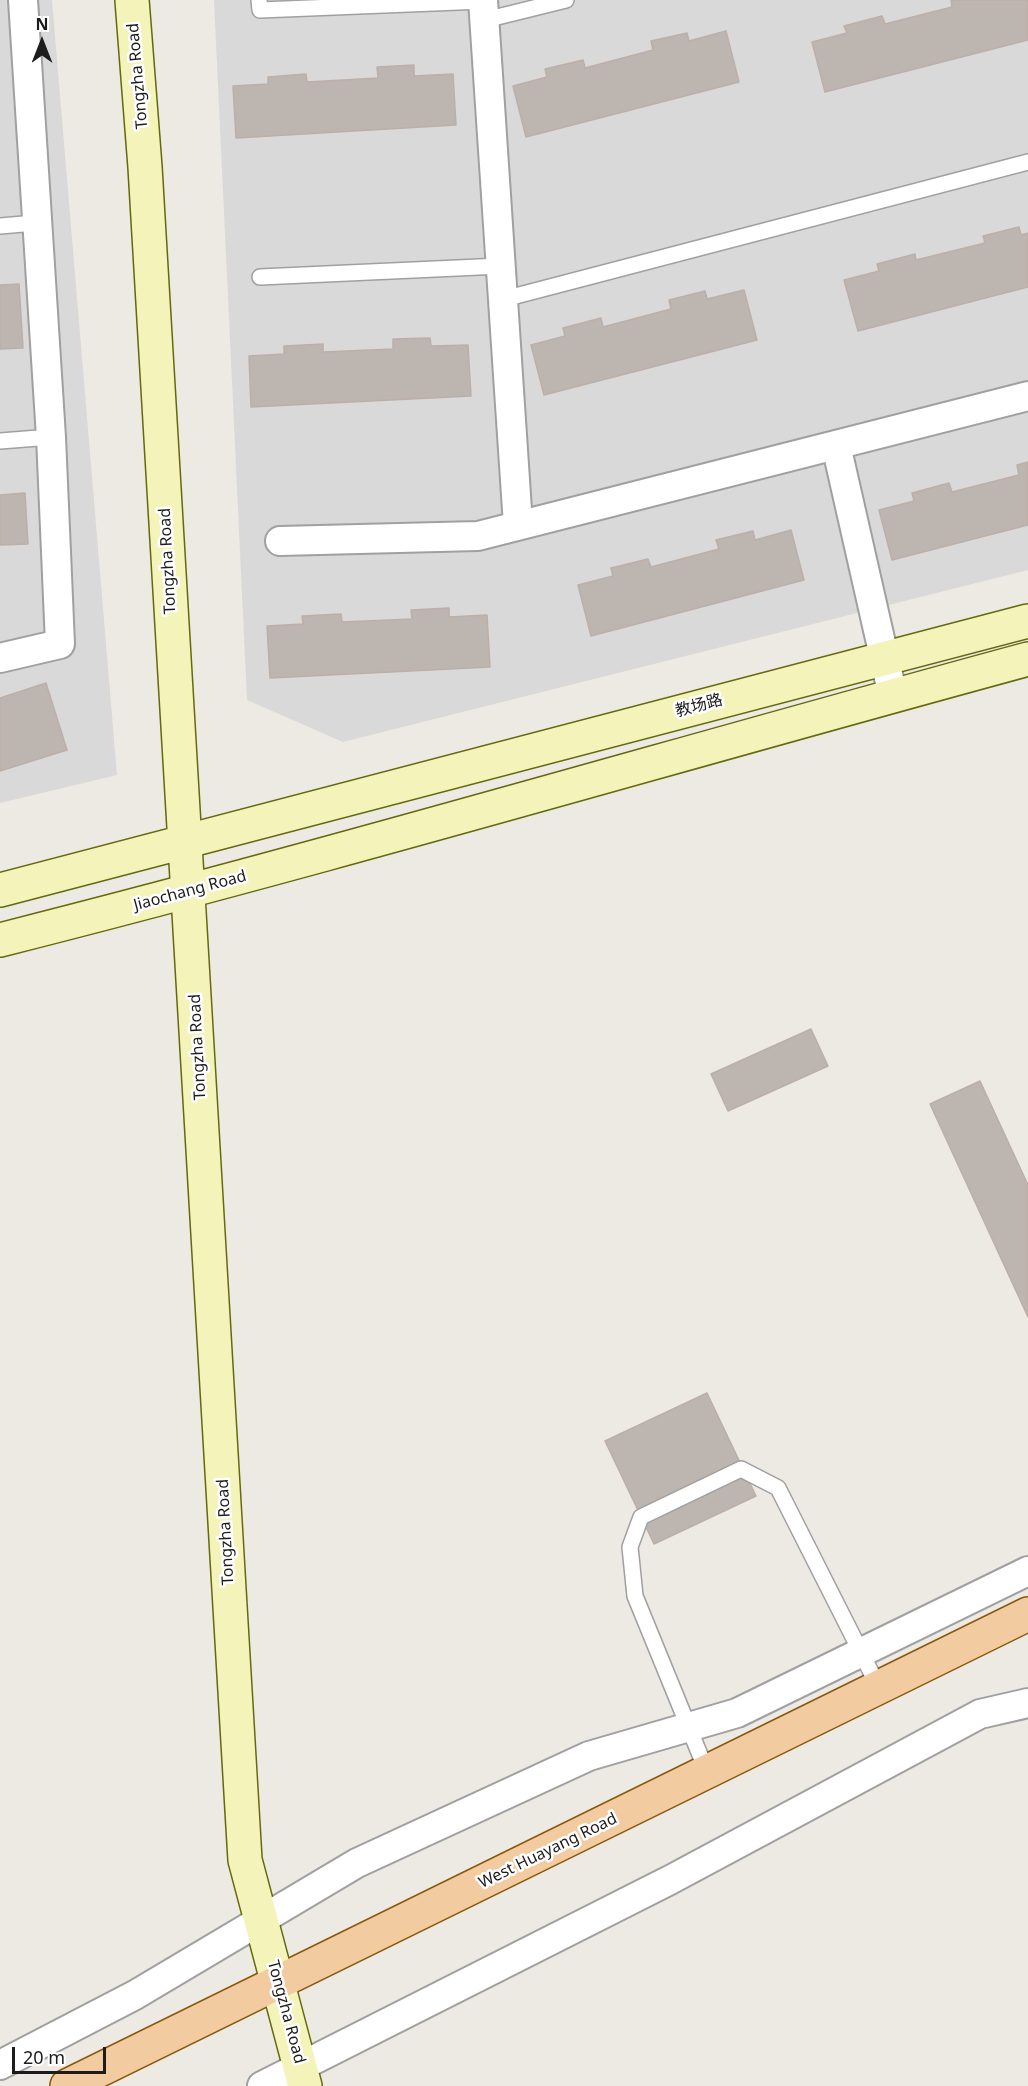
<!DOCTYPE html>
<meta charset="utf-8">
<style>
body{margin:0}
#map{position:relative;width:1028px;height:2086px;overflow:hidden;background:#ede9e3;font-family:"Noto Sans",sans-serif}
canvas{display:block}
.north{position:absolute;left:12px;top:12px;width:60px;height:60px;-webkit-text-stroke:4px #fff;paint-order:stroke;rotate:0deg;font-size:16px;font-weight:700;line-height:24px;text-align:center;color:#1c1c1c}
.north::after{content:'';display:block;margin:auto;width:21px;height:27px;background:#1c1c1c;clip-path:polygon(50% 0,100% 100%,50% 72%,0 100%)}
.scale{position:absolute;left:12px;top:2047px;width:94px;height:27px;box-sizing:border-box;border:3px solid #1c1c1c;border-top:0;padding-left:8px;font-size:18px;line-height:21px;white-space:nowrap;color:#1c1c1c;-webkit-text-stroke:4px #fff;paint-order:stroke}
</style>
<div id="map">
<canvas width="1028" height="2086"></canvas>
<div class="north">N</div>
<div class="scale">20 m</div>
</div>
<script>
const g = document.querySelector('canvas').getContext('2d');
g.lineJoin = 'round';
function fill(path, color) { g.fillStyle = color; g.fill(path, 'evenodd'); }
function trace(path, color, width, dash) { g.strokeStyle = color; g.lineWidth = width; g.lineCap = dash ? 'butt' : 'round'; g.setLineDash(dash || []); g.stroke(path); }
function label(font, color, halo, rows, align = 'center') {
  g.font = font + ' "Noto Sans","Noto Sans SC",sans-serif'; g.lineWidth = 5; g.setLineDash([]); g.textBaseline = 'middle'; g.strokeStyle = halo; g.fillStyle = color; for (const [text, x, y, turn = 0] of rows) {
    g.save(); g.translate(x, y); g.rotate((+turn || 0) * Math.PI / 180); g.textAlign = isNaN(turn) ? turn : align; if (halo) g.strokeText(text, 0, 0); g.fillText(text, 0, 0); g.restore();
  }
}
const residential = new Path2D(`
 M0,0H52L117,775L0,803Z
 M214,0H1028V570L343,742L247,700Z`);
const building = new Path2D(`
 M951,0H1028V40L825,92L812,42L847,33L844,26L882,16L885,24L952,7Z
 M726,31L739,82L526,137L513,86L547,77L545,69L583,60L585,68L653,50L651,41L687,33L689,41Z
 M414,65V76L453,74L456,125L236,138L233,86L268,84V77L306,74L307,82L378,78L377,67Z
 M1019,227L1021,235L1028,233V287L858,331L844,280L879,271L877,264L915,254L916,260L985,243L983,236Z
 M19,284L23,348L0,349V285Z
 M744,290L757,340L544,395L531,345L565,336L563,328L601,318L603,327L671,309L669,300L705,291L707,299Z
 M430,338L431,346L468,345L471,396L251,407L249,356L284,354V346L323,344V352L393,349V339Z
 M1028,462V525L892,560L879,510L914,501L912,493L949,483L952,492L1019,475L1017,465Z
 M25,493L28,544L0,545V495Z
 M791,530L804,580L591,636L578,585L613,576L611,568L648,559L651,567L719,549L716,540L753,531L755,540Z
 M449,608V617L487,615L490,667L270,678L267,626L303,624L302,616L341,614L342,622L412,619L411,610Z
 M46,683L67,750L0,771V698Z
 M811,1029L828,1066L728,1111L711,1074Z
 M980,1081L1028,1185V1317L930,1104Z
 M707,1393L756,1496L654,1544L605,1441Z`);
const service = new Path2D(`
 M259,0L260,10L483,1
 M485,20L566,0
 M0,226L35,223
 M260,277L501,266
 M504,299L1028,162
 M0,441L51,437
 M707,1772L635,1596L630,1547L641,1517L741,1469L778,1488L879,1688`);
const minor = new Path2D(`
 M483,0L518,525
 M836,445L893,696
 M280,541L478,536L1028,396
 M0,658L60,644L51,437L23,0
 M0,2065L135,1995L357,1863L589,1756L737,1713L1028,1571
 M262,2086L670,1880L980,1714L1028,1703`);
const secondary = new Path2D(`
 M132,0L145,167L245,1860L305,2086
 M0,890L1028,621
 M0,940C344,853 685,752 1028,659`);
const primary = new Path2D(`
 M67,2086L1028,1614`);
const streetNames = [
 ["Tongzha Road",138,76,-95],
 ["Tongzha Road",168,561,-93],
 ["教场路",699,706,-15],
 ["Jiaochang Road",190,891,-15],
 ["Tongzha Road",198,1047,-93],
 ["Tongzha Road",226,1532,-93],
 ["West Huayang Road",548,1851,-26],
 ["Tongzha Road",286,2012,75]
];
fill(residential, '#dad9d9');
fill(building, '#bdb5b0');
trace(building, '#bdafa7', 1.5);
trace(service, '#a0a0a0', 18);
trace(minor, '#a0a0a0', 32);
trace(secondary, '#64690e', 36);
trace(primary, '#88580c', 36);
trace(service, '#fff', 15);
trace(minor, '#fff', 28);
trace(secondary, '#f4f3ba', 33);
trace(primary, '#f3cba1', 33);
label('16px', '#1c1c1c', '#fff', streetNames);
</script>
